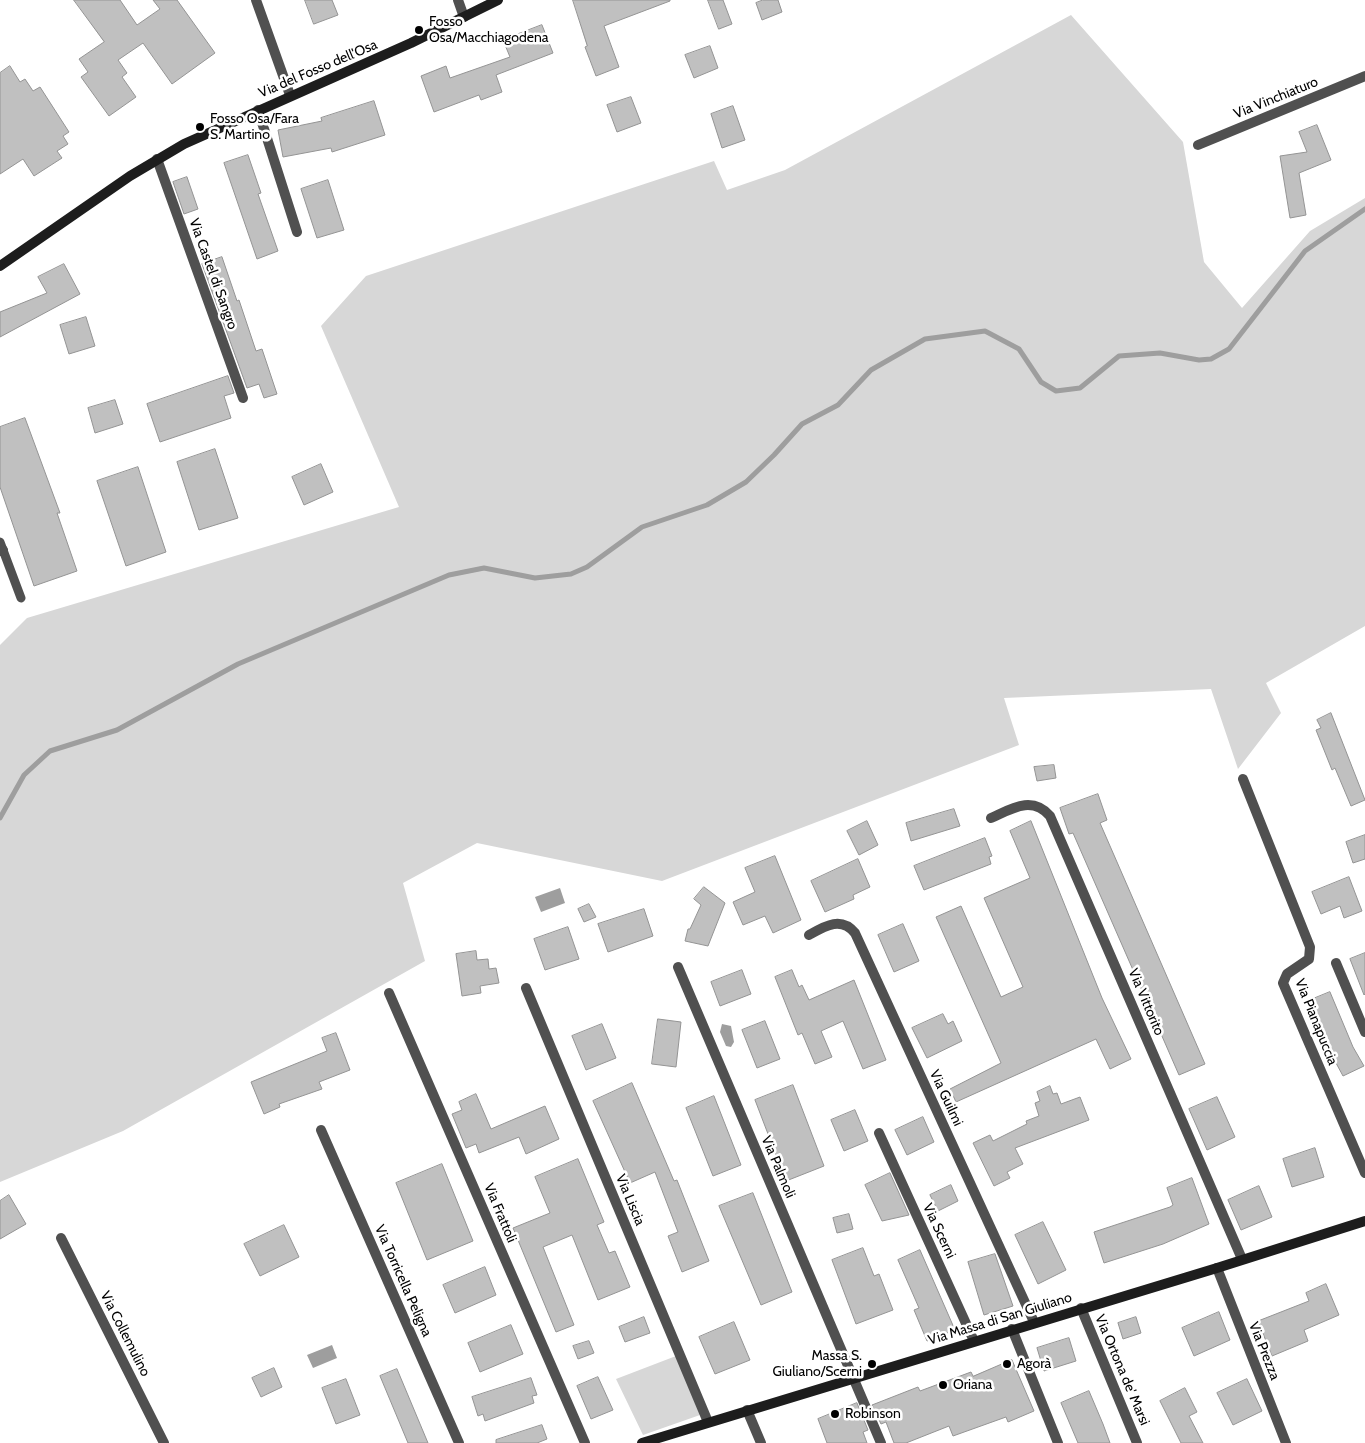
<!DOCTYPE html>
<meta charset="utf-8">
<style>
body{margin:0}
canvas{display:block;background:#fff}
</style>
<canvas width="1365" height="1443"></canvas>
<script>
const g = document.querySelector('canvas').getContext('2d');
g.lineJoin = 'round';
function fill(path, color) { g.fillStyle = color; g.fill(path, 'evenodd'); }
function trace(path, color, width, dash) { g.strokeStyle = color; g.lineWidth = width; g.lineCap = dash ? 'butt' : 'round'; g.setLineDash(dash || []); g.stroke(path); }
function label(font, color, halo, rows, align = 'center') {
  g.font = font + ' Cabin,sans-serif'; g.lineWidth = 5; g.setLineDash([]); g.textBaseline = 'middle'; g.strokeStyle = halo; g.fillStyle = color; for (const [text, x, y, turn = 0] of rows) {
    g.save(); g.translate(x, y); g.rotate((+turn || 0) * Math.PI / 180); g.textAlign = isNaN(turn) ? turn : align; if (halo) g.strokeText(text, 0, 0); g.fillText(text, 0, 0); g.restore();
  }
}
const green = new Path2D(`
 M1071,15L1183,142L1204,262L1242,308L1310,231L1365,198V626L1266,683L1281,713L1238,769L1211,689L1004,698L1019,745L662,881L477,843L403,883L425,961L123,1131L0,1182V645L27,618L399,507L321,326L366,276L714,161L727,190L785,170Z
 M676,1356L700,1415L643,1435L616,1379Z`);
const water = new Path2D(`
 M560,888L565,903L541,912L535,897Z
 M722,1024L731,1026L734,1042L731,1047L726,1046L720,1032Z
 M332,1345L337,1358L313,1368L307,1355Z`);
const stream = new Path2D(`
 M0,818L24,775L50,751L117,730L238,664L449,575L484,568L535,578L571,574L587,567L642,527L707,505L746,482L774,455L802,424L838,405L871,370L925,339L985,331L1019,349L1041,382L1056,391L1080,388L1119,356L1160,353L1199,360L1211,359L1229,349L1305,251L1365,209`);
const building = new Path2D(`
 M74,0H120L137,25L160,9L153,0H177L215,53L172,84L143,43L118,60L127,73L122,77L136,97L109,116L81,77L88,72L79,59L104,42Z
 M305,0H332L338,15L314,24Z
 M573,0H670V1L604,26L619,67L596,76L585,47L587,46Z
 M708,0H723L732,24L719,29Z
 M763,0H778L782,12L762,20L756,3Z
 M542,25L553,53L496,75L502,92L481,100L479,95L434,112L421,76L446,66L450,78L510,57L503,40Z
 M710,46L718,68L694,78L685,55Z
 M10,66L20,82L25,79L33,91L40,87L69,132L63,136L68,144L57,151L62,158L34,176L23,159L0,174V73Z
 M631,97L641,123L617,132L607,105Z
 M374,101L385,135L332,152L331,148L283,157L278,130L322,121L321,118Z
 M733,106L745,140L722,148L711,114Z
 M1317,125L1331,160L1299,173L1306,215L1290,218L1280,156L1307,152L1299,132Z
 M248,155L261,193L258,194L278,251L257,259L224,163Z
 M187,177L198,209L184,214L173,182Z
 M328,180L344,230L317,238L301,189Z
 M222,257L237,301L239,300L256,351L262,349L277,394L264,398L259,384L247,388L202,264Z
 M64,264L80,294L0,337V312L47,293L38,277Z
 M86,317L95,346L69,354L60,325Z
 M228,376L234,393L224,396L231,418L160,442L147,404Z
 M115,400L123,424L95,433L88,408Z
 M25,418L60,513H57L77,571L34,586L0,487V427Z
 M215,449L238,518L199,530L177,462Z
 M321,464L333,492L304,505L292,477Z
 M138,467L166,552L126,566L97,481Z
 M1331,713L1365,800L1351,806L1335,768L1332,770L1316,730L1321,728L1317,720Z
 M1054,765L1056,778L1037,781L1034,767Z
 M1098,794L1107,820L1100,823L1205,1064L1179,1075L1073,833L1069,834L1060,808Z
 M954,809L960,826L911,841L906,823Z
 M867,821L878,845L859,855L847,831Z
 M1031,821L1102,998L1131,1059L1110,1069L1096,1039L956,1102L950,1089L1001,1063L936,917L961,906L1001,997L1023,987L984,898L1030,878L1010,831Z
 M1365,835V859L1353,863L1346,842Z
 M985,838L992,856L989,857L991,864L924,890L914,866Z
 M775,856L801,920L773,933L765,916L743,925L733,902L755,892L745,868Z
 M858,859L870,887L853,895L854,899L825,912L811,881Z
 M1349,877L1362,911L1344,918L1340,906L1321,914L1312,892Z
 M704,887L725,903L708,946L685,941L688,929H690L701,905L694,899Z
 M589,904L596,917L584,922L578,909Z
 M644,909L653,936L608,952L598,924Z
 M903,924L919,961L894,972L878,935Z
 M568,927L579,959L545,970L534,939Z
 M476,951L477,960L488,959L489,969L496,968L499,983L480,986L481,993L462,996L456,954Z
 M1365,953V994L1364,995L1350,959Z
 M742,970L751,994L720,1006L711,982Z
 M792,970L799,987L802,985L809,1000L854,980L886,1060L863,1069L843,1021L821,1031L832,1057L815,1064L802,1033L798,1035L775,977Z
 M1330,992L1353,1047L1364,1066L1343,1076L1322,1037L1308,1001Z
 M943,1014L948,1024L953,1021L962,1041L927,1058L912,1028Z
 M658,1019L681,1022L676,1067L652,1064Z
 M765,1021L780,1059L757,1068L742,1030Z
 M602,1024L616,1058L586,1070L572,1036Z
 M336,1033L350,1070L319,1082L322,1089L279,1104L280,1107L264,1114L251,1082L327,1051L322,1038Z
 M632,1083L674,1181L677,1180L709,1261L682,1272L668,1236L678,1232L655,1172L630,1183L593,1101Z
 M793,1085L824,1166L786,1181L755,1100Z
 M1050,1086L1053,1094L1057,1093L1061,1104L1080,1097L1089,1120L1015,1148L1023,1164L1007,1172L1010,1178L994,1186L973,1143L990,1135L993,1141L1027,1124L1026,1121L1039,1116L1035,1103L1040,1101L1037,1092Z
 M476,1094L491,1129L545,1106L559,1139L526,1154L519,1137L479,1153L476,1144L466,1148L452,1114L462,1110L459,1102Z
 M714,1096L741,1165L713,1176L686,1108Z
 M1217,1097L1235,1137L1207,1150L1189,1109Z
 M855,1110L868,1141L844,1151L831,1120Z
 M923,1117L934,1142L907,1155L895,1130Z
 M1315,1148L1324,1177L1292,1187L1283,1159Z
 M578,1159L604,1222L597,1225L609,1253L615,1251L630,1287L598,1300L572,1235L543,1247L574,1325L556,1332L513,1228L550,1213L535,1177Z
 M442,1164L473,1241L427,1260L396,1183Z
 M890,1173L909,1215L882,1221L865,1185Z
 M1192,1178L1209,1224L1163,1244L1104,1263L1094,1232L1170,1207L1173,1205L1167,1188Z
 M951,1185L958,1201L938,1211L930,1195Z
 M1259,1186L1272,1217L1241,1230L1228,1200Z
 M753,1193L792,1292L761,1305L719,1206Z
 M9,1195L26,1224L0,1239V1201Z
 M849,1214L853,1229L837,1233L833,1218Z
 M1043,1222L1066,1270L1038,1284L1015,1235Z
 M284,1225L299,1257L260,1276L244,1244Z
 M863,1248L874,1276L879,1274L893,1310L856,1324L832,1260Z
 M920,1250L955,1330L927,1341L914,1310L919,1308L898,1260Z
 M995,1254L1013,1306L984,1315L968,1262Z
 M485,1267L496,1295L455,1313L443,1285Z
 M1326,1284L1339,1315L1304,1330L1308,1341L1272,1356L1258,1321L1309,1301L1306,1293Z
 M1219,1312L1230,1340L1194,1356L1182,1328Z
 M644,1317L650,1333L625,1342L619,1327Z
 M1136,1317L1141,1333L1123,1339L1118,1323Z
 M734,1322L750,1360L715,1374L699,1337Z
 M511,1325L523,1354L480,1372L468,1343Z
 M1069,1338L1076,1361L1044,1371L1037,1348Z
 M589,1341L594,1353L578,1359L573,1346Z
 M1012,1360L1034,1411L1008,1422L1006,1417L953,1436L949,1426L906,1443H894L886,1422L881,1424L872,1405L918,1387L920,1391L971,1372L973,1376Z
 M274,1368L282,1387L261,1397L252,1378Z
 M397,1369L428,1443H408L380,1376Z
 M598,1377L613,1410L591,1419L577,1386Z
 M531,1378L537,1395L532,1396L534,1403L485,1421L483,1414L478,1416L472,1397Z
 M346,1379L360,1415L336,1424L322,1388Z
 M1247,1379L1262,1411L1233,1425L1217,1393Z
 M1185,1388L1197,1412L1189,1416L1203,1443H1181L1160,1401Z
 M1089,1391L1103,1424L1110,1443H1078L1061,1403Z
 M857,1403L868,1430L863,1432L867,1443H827L818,1419Z
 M542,1425L547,1439L537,1443H496V1440Z`);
const lane = new Path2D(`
 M0,542L21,598`);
const street = new Path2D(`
 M256,0L290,95
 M458,0L464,17
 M258,110L297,232
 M1198,145L1365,76
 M157,159L243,398
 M0,551L3,550
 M1243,779L1310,947L1309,959L1287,974L1283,983L1365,1173
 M991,818C1011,809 1032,795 1050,816L1242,1259
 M809,935C825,926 841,916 855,933L1034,1322
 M1336,963L1365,1032
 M678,967L881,1443
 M526,988L708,1422
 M389,993L585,1443
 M321,1130L459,1443
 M879,1133L974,1341
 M61,1238L164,1443
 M1217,1268L1286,1443
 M1081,1308L1137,1443
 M1012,1329L1058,1443
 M747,1410L761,1443`);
const secondary = new Path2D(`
 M0,266L130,176L184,144L411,43L498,0
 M642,1443L1217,1268L1365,1221`);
const markers = [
 [419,30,5,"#000"],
 [200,127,5,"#000"],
 [872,1364,5,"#000"],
 [1007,1364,5,"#000"],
 [943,1385,5,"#000"],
 [835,1414,5,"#000"]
];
const poiNames = [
 ["Fosso",429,22],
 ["Osa/Macchiagodena",429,38],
 ["Fosso Osa/Fara",210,119],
 ["S. Martino",210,135],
 ["Massa S.",862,1356,"right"],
 ["Giuliano/Scerni",862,1372,"right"],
 ["Agorà",1017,1364],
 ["Oriana",953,1385],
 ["Robinson",845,1414]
];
const streetNames = [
 ["Via del Fosso dell'Osa",318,69,-23],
 ["Via Vinchiaturo",1276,98,-22],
 ["Via Castel di Sangro",213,274,70],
 ["Via Vittorito",1146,1002,67],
 ["Via Pianapuccia",1316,1022,68],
 ["Via Guilmi",946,1098,65],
 ["Via Palmoli",778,1167,67],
 ["Via Liscia",630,1200,67],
 ["Via Frattoli",500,1213,67],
 ["Via Scerni",939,1231,65],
 ["Via Torricella Peligna",403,1281,66],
 ["Via Massa di San Giuliano",1000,1319,-17],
 ["Via Collemulino",125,1334,63],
 ["Via Prezza",1264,1351,68],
 ["Via Ortona de' Marsi",1122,1370,67]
];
fill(green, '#d7d7d7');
fill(water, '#9e9e9e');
trace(stream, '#9e9e9e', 5);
fill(building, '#c0c0c0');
trace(building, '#949494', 1);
trace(lane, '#505050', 9);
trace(street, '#505050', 10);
trace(secondary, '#1d1d1d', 10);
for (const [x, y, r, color] of markers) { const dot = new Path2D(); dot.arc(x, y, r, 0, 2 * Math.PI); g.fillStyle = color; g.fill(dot); trace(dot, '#fff', 2); }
label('14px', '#000', '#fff', poiNames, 'left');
label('14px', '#000', '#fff', streetNames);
</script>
